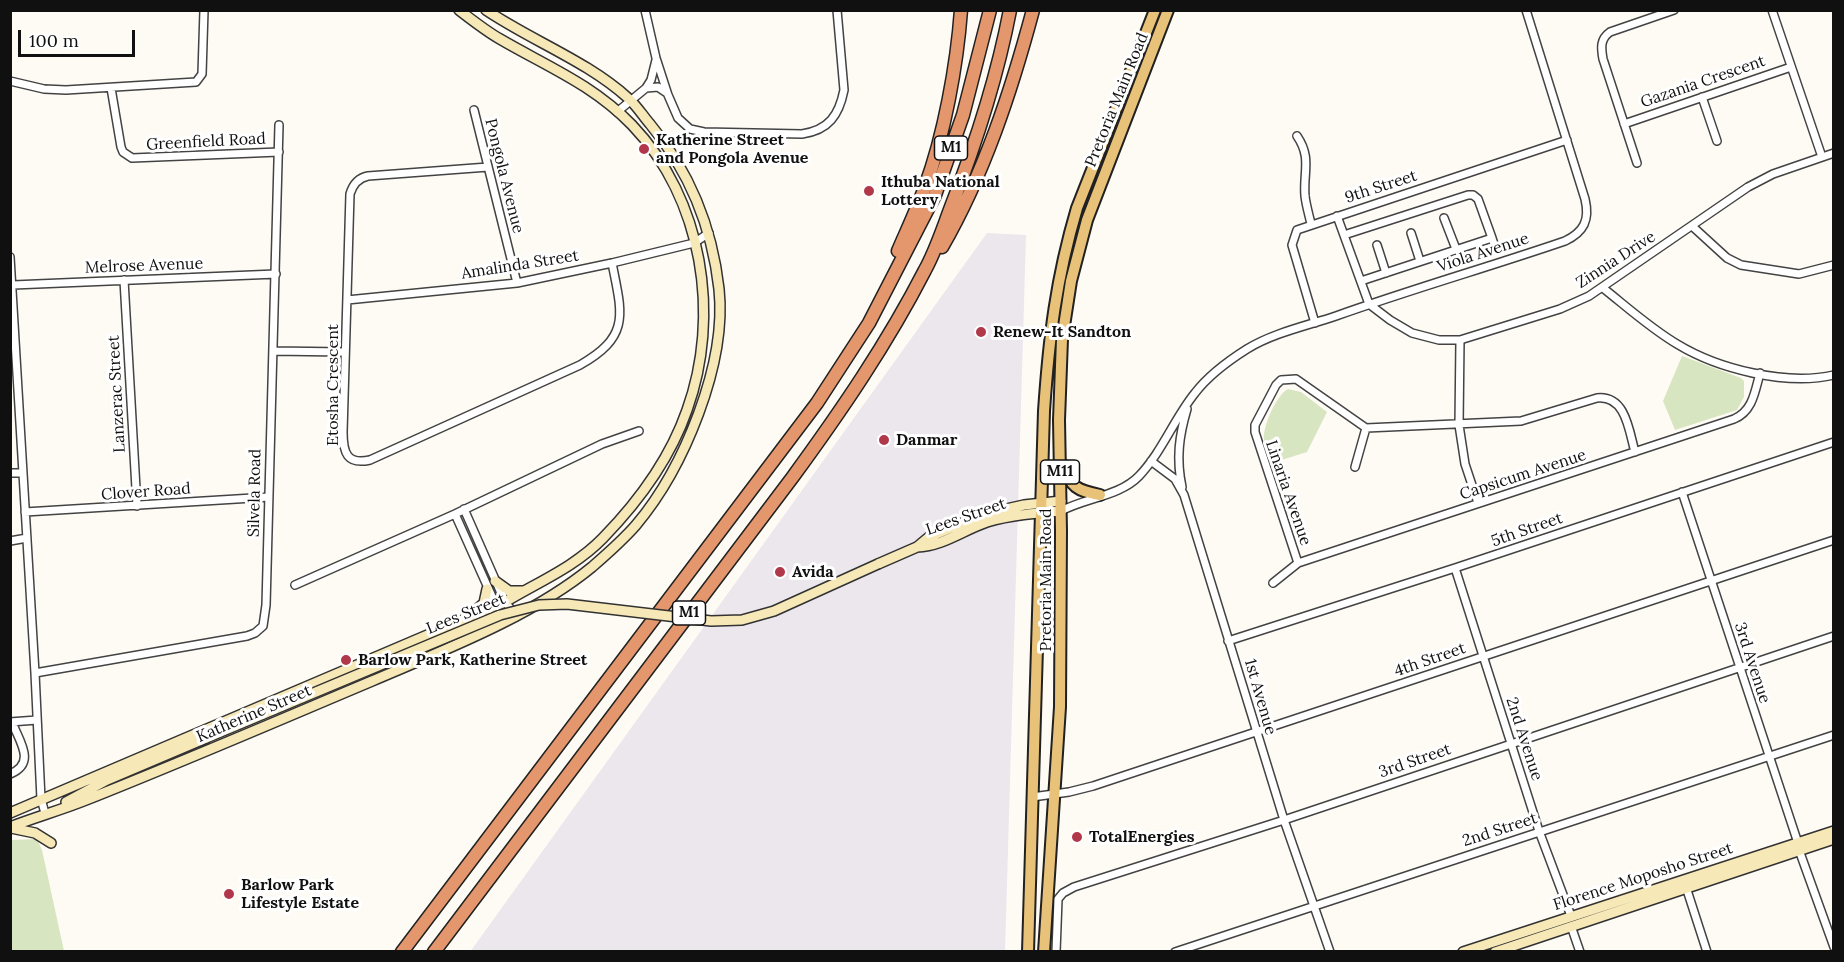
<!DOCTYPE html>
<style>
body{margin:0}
#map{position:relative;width:1844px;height:962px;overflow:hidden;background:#fefbf5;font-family:Lora,serif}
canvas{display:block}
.frame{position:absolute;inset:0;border:12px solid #101010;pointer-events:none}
.scale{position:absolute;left:18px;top:30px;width:117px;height:27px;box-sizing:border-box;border:3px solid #101010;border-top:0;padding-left:8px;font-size:18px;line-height:21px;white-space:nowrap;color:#101010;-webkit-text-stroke:4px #fff;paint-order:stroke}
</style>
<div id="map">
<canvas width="1844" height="962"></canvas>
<div class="frame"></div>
<div class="scale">100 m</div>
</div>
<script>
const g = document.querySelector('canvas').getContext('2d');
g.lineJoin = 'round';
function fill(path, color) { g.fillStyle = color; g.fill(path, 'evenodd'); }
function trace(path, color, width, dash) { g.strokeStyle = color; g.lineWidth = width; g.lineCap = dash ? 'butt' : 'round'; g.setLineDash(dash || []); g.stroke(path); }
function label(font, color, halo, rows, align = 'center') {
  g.font = font + ' Lora,serif'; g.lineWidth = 6; g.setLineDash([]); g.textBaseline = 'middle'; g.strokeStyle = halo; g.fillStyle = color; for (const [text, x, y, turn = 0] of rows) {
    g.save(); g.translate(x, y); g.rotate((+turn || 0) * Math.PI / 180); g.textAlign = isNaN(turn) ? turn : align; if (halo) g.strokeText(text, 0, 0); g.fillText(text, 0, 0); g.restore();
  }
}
const industrial = new Path2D(`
 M987,233L1026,235L1005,951L470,952Z`);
const green = new Path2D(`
 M1682,356L1741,378L1744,381V397L1737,410L1675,430L1663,401Z
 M1288,389L1301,392L1327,412L1307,452L1272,463C1270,455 1266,447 1264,440C1262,427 1277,394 1288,389Z
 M37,839L42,850L64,951L11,952V840Z`);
const street = new Path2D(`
 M645,10L656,58L668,95L678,118L690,129L704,132L802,134C829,130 839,115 844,90L837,10
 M1772,10L1822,157
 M10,81L44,89L66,90L196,82L202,74L204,10
 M111,88L121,147L123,152L132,158L279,152
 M646,88L651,80L656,60
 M1702,97L1717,141
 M474,110L517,283
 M617,112L646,88L658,87L667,93
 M1624,124L1791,67
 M1297,136C1312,158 1303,172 1305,196C1306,205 1309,215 1311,224
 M1637,163L1603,59C1601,48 1600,39 1610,32L1674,10
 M488,167L368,176C358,178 353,184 350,194L343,432C343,453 347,465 370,460L580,365C631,336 622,314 612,263
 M1337,216L1369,304L1390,320L1412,333L1439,340H1460L1560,309L1589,296L1748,187L1773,174L1834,153
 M1444,218L1456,249
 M1692,226L1727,258L1741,265L1799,274L1834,265
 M1411,233L1420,261
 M1344,235L1468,195H1473L1478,199L1492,238
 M1377,245L1386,273
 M10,257L35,673L41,799L45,813
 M124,280L137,506
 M1361,281L1492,238L1496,250
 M13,285L276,274
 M1603,288C1627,307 1650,328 1677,344C1718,369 1786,386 1834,375
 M347,300L517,283L612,263L694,243L709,233
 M1315,323L1292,245L1297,230L1567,140
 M1460,340L1459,425L1465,464L1478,503
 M273,351L345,352
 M1151,461L1175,479L1184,495L1284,820L1330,952
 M1355,467L1366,428
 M10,473H23
 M1182,487C1176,459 1179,436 1187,409
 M1682,492L1798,843
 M464,509L505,602L514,613
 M1061,511C1085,498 1120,496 1139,476C1162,452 1174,419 1195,393C1208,376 1228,361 1247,349C1273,333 1306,326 1336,316C1412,289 1489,267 1565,241C1584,232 1590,220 1585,199L1526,10
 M25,512L269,497
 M455,514L498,610
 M10,541L27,538
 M1298,563L1255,432V425L1276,385L1281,380L1296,379L1366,428L1521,421L1597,398C1626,395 1629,431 1635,452
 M1455,568L1539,831L1571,916
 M1273,583L1298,563L1734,419C1753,411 1755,391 1760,373
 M295,585L455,514L602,444L639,431
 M1228,641L1455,568L1834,442
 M35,673L247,636L255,633L263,626L266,605L279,125
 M10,722L37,720
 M10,774C37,763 19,741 12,722
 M1032,797L1069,792L1093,786L1834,540
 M1799,850L1834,947
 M1686,887L1707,952
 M1571,926L1580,952
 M1056,952L1058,899L1063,893L1074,887L1284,820L1834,636
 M1175,952L1834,735`);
const secondary = new Path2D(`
 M917,547C943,546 963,530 987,522C1011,515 1036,513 1061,511
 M878,564L917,547L929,537L984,514L1024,505L1061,501
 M495,581L509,591H522
 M474,612L484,603L487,589
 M66,802L107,780L206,738
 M10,813L505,602C538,582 575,567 603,538C639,501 670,459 687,410C721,316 703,199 632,125C592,84 548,67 500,39C486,31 472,20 459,10
 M10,827C36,817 61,810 86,800C182,762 277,721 372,681C444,650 531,617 592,567C607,554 623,540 636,525C684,468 727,364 719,289C712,227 690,172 650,124C643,116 637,106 628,98C587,61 532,41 486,10
 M11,828L35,833L51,843
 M1463,952L1834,831
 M1495,952L1834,839`);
const primary = new Path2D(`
 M1062,464C1072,488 1076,490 1100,495
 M1028,952L1044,411C1049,338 1056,279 1077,208L1155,10
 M1044,952L1060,707L1061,531L1059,420L1062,339L1071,281L1087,220L1168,10`);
const highway = new Path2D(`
 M942,247C984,174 1011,92 1033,10
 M898,251C907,230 917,209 925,187C944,136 957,65 961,10
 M402,952L817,403L869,323L935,195L963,115L990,10
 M434,952L792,478C841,411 887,344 925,270C936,250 943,228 951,207C976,143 997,78 1010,10`);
const secondaryBridge = new Path2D(`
 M206,738L500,615L539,605L567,604L711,621L742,620L774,611L878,564`);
const markers = [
 [644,149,6,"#b1374a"],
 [869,191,6,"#b1374a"],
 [981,332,6,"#b1374a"],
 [884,440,6,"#b1374a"],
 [780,572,6,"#b1374a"],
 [346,660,6,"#b1374a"],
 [1077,837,6,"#b1374a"],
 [229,894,6,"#b1374a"]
];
const shields = [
 [951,148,33],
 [1060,472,39],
 [689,613,33]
];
const shieldNames = [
 ["M1",951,148],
 ["M11",1060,472],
 ["M1",689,613]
];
const streetNames = [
 ["Gazania Crescent",1703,82,-19],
 ["Pretoria Main Road",1117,100,-68],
 ["Greenfield Road",206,142,-3],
 ["Pongola Avenue",504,176,76],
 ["9th Street",1381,187,-18],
 ["Viola Avenue",1483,253,-18],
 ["Zinnia Drive",1616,260,-33],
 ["Amalinda Street",520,265,-9],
 ["Melrose Avenue",144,266,-2],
 ["Etosha Crescent",333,385,-90],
 ["Lanzerac Street",117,394,-93],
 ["Capsicum Avenue",1523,475,-18],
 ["Clover Road",146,492,-4],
 ["Silvela Road",255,493,-89],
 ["Linaria Avenue",1288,493,71],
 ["Lees Street",966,517,-19],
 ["5th Street",1527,530,-19],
 ["Pretoria Main Road",1046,580,-90],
 ["Lees Street",466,614,-22],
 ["4th Street",1430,660,-19],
 ["3rd Avenue",1752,663,72],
 ["1st Avenue",1260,697,74],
 ["Katherine Street",254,714,-23],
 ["2nd Avenue",1524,739,72],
 ["3rd Street",1415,761,-19],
 ["2nd Street",1500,830,-18],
 ["Florence Moposho Street",1643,877,-18]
];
const poiNames = [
 ["Katherine Street",656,140],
 ["and Pongola Avenue",656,158],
 ["Ithuba National",881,182],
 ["Lottery",881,200],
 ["Renew-It Sandton",993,332],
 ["Danmar",896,440],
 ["Avida",792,572],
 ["Barlow Park, Katherine Street",358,660],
 ["TotalEnergies",1089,837],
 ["Barlow Park",241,885],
 ["Lifestyle Estate",241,903]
];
fill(industrial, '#ece6ed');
fill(green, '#d8e5c1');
trace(street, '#434343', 10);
trace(secondary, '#323232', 12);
trace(primary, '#212121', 14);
trace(highway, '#212121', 15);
trace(street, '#fff', 7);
trace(secondary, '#f6e8b7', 9);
trace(primary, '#e9c279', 10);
trace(highway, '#e4966c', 12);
trace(secondaryBridge, '#323232', 12, []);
trace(secondaryBridge, '#f6e8b7', 9);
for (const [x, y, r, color] of markers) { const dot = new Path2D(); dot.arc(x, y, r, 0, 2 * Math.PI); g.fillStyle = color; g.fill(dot); trace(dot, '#fff', 2); }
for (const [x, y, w] of shields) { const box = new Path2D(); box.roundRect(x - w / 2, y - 12, w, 24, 4.5); g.fillStyle = '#fff'; g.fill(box); trace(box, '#101010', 1.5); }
label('bold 15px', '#101010', null, shieldNames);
label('16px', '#101010', '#fff', streetNames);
label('bold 16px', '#101010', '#fff', poiNames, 'left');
</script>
